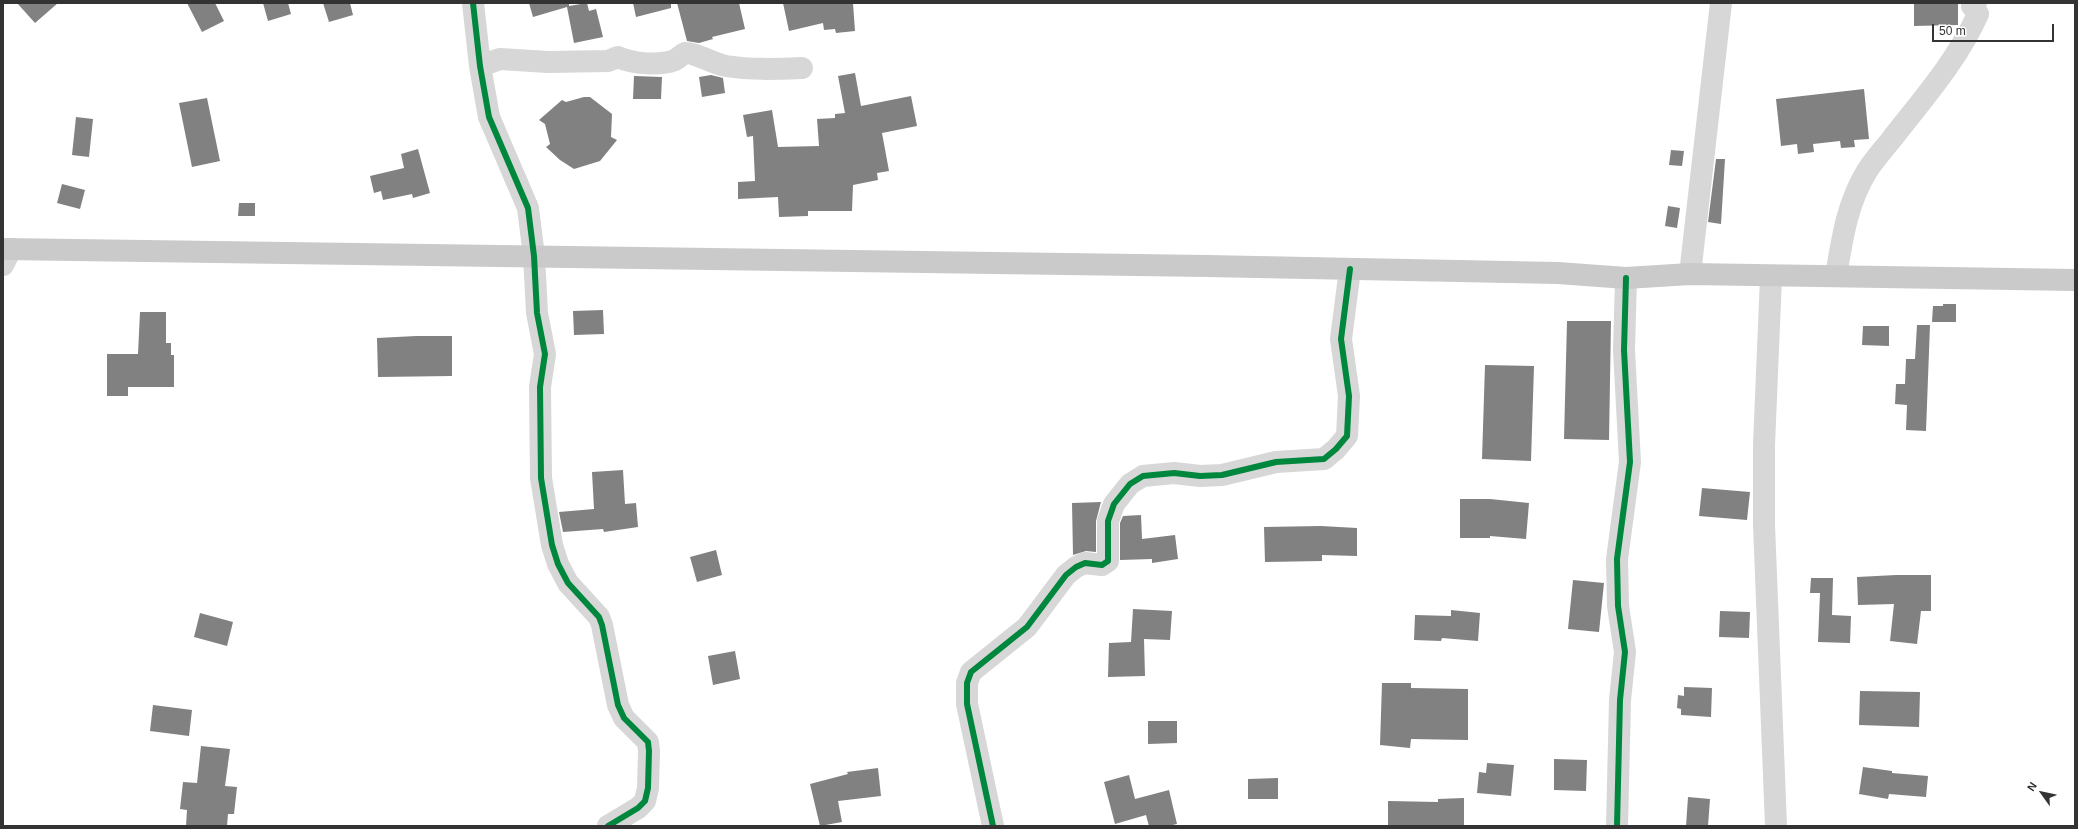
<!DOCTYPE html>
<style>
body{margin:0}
#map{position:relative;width:2078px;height:829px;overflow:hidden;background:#fff;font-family:Helvetica,sans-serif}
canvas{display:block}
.frame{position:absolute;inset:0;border:4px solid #333;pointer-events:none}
.north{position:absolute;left:2022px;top:773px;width:40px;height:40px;-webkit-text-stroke:3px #fff;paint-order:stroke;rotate:303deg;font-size:11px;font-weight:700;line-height:16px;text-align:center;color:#333}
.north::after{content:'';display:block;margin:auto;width:14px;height:18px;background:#333;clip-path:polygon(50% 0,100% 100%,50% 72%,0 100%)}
.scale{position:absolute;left:1932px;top:24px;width:122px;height:18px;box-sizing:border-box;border:2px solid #333;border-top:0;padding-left:5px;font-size:12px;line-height:14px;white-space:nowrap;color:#333;-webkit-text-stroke:3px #fff;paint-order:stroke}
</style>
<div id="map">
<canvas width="2078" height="829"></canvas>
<div class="frame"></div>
<div class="north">N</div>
<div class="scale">50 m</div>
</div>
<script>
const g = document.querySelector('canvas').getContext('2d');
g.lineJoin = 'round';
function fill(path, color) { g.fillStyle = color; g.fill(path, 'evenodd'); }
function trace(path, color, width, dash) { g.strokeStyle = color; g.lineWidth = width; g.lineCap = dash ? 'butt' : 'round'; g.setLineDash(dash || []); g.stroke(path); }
const building = new Path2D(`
 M17,3H58L35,23Z
 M187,3H215L224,21L202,32Z
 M263,3H288L291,14L268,21Z
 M323,3H350L353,15L329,22Z
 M529,3H569V6L587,3L589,11L596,9L603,37L574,43L567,7L533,17Z
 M633,3H671V8L636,17Z
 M677,3H739L745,29L712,37L713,39L699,43L687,41Z
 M783,3H853L855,31L836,33L835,29L824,30L823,23L789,31Z
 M1914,3H1958V25L1914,26Z
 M855,73L861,106L911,96L917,126L882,133L889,171L877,173L878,180L853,185L852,211H808V216L779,217L778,197L738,199V182L755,181L753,136L747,137L743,115L772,110L778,147L819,146L817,119L835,118V114L845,113L838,76Z
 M711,75L723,78L725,93L702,97L699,77Z
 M634,76L662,77L661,99H633Z
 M1864,89L1869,139L1854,140L1855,147L1841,148L1840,141L1813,144L1814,152L1798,154L1797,144L1781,146L1776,99Z
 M584,97H590L612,114L611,137L617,140L600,161L574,169L560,160L546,147L550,144L545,124L539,120L562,100L566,102Z
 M207,98L220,161L192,167L179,103Z
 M76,117L93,119L89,157L72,155Z
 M418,149L430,193L413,198L412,194L383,200L381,191L374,193L370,176L404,168L401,154Z
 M1671,150L1684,151L1682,166L1669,165Z
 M1716,159H1725L1721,224L1708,222Z
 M62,184L85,190L80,209L57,203Z
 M239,203H255V216H238Z
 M1668,206L1680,208L1677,228L1665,226Z
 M1943,304H1956V322H1932L1933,306H1943Z
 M603,310L604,334L574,335L573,311Z
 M140,312H166V343H171V355H174V387H128V396H107V354H138Z
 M1567,321H1611L1609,440L1564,439Z
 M1917,325H1930L1926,431L1906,430L1907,405L1895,404L1896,384H1905L1906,359H1915Z
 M1863,326H1889V346L1862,345Z
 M416,336H452V376L378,377L377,338Z
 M1485,365L1534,366L1531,461L1482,459Z
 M623,470L625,504L636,503L638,527L604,532L603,529L563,532L559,512L594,509L592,472Z
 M1702,488L1750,492L1747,520L1699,516Z
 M1460,499H1490L1529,503L1526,539L1490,536V538H1460Z
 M1101,502L1096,521V552L1086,551L1073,555L1072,503Z
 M1141,515L1142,539L1175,535L1178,559L1152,563V559L1120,560V523L1123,516Z
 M1321,526L1357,528V556L1322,555V561L1265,562L1264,527Z
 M716,550L722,575L697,582L690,557Z
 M1896,575H1931V611H1921L1917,644L1890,641L1894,604L1858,605L1857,577Z
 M1811,578H1833L1832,615L1851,616L1850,643L1818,642L1820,593H1810Z
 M1573,580L1604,583L1599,632L1568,629Z
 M1133,609L1172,611L1170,640L1144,639L1145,676L1108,677L1109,643L1131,642Z
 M1451,610L1480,613L1478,641L1442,638L1441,641L1414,640L1415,615L1451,616Z
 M1720,611L1750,612L1749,638L1719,637Z
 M200,613L233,622L227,646L194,637Z
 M735,651L740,679L713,685L708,656Z
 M1382,683H1411V688L1468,689V740L1411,739L1410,748L1380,745Z
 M1684,687L1712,688L1711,717L1681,715V709L1677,708L1678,695L1684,696Z
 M1860,691L1920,692L1919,727L1859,725Z
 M153,705L192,710L189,736L150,731Z
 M1148,721H1177V743L1148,744Z
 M201,746L230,749L225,786L237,787L234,814H228L227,826H186L187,810L180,809L183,782L197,783Z
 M1554,759L1587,760L1586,791L1554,790Z
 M1487,763L1514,765L1511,796L1477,793L1479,772L1486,773Z
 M1863,767L1892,771V773L1928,776L1926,797L1889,794L1888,799L1859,794Z
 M878,768L881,796L838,801L842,822L820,826L810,784L848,774L847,772Z
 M1129,775L1135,799L1169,790L1177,824L1168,826H1149L1146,815L1115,824L1104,782Z
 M1278,778V799H1248V779Z
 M1688,797L1710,799L1708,826H1686Z
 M1464,798V826H1388V801L1438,802V799Z`);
const minor = new Path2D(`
 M473,3L480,66L489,117L528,208L534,256L537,313L545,354L540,387L541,478L552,545L558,564L568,583L599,617L602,625L618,705L624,718L648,742L649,751L648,788L645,801L638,808L608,826
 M480,66L500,59L548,62L608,61L618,57C633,64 660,66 675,60C679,58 682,54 685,53C694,52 714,64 726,66C751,70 776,69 802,68
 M3,265L11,249
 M1690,274L1721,3
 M1836,276C1842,240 1847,203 1867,171C1874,160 1883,150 1891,140C1922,100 1957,61 1978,14L1972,6L1976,3
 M1771,277L1764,445V525L1776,826
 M993,826L967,704V683L971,672L1027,627L1066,575L1076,567L1085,563L1102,565L1108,561V521L1114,504L1130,484L1143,476L1174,473L1200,476L1222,475L1276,462L1324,459L1336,449L1347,436L1349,396L1341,339L1350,269
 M1617,826L1620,700L1625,652L1618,606L1617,559L1630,462L1624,350L1626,278`);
const major = new Path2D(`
 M3,249L1207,266L1558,273L1626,278L1690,274L2075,280`);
const cycleway = new Path2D(`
 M473,3L480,66L489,117L528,208L534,256L537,313L545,354L540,387L541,478L552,545L558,564L568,583L599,617L602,625L618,705L624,718L648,742L649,751L648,788L645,801L638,808L608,826
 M993,826L967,704V683L971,672L1027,627L1066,575L1076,567L1085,563L1102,565L1108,561V521L1114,504L1130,484L1143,476L1174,473L1200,476L1222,475L1276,462L1324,459L1336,449L1347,436L1349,396L1341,339L1350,269
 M1617,826L1620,700L1625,652L1618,606L1617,559L1630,462L1624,350L1626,278`);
fill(building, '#818181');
trace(minor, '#d7d7d7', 22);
trace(major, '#cacaca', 22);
trace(cycleway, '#00873e', 6);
</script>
